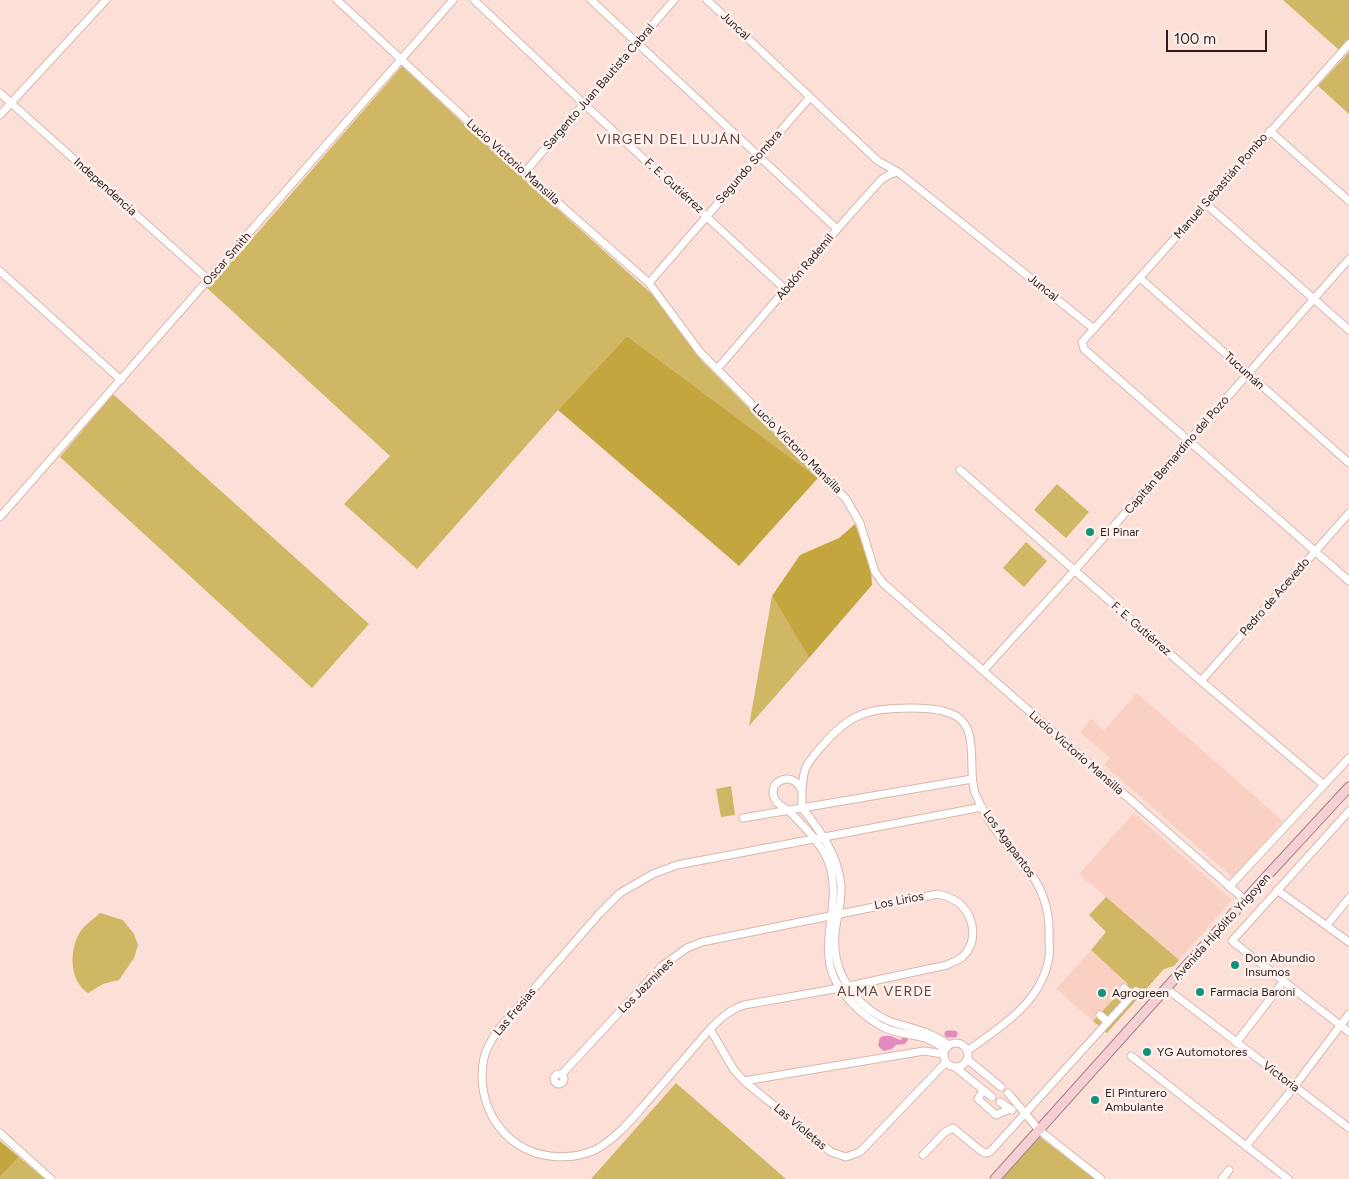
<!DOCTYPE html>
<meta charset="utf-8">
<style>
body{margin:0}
#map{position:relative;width:1349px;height:1179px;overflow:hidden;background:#fce0d8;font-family:Figtree,sans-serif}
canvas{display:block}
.scale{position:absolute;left:1166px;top:30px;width:101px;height:22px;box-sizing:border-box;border:2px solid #2b1f1b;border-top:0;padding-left:6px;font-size:15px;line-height:18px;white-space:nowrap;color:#2b1f1b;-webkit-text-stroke:4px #fff1ed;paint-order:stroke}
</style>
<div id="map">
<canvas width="1349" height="1179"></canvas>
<div class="scale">100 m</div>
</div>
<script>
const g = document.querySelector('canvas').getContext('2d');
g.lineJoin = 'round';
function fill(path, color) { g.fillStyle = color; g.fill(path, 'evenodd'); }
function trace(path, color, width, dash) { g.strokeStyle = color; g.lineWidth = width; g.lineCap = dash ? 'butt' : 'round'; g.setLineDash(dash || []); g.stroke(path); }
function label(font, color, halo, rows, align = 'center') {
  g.font = font + ' Figtree,sans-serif'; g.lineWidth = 5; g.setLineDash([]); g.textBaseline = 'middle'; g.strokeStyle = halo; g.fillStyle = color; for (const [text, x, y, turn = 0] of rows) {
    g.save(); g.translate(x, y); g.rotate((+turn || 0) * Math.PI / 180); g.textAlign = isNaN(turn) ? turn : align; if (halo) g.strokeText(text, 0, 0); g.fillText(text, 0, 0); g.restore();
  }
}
const built = new Path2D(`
 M1137,693L1283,821L1233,878L1104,765L1110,758L1080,732L1091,719L1104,730Z
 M1134,813L1232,900L1179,960L1079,874Z
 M1091,950L1129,984L1093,1021L1056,989Z`);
const green = new Path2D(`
 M1283,0H1349V39L1339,50Z
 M1349,52V114L1318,86Z
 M402,66L470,130L655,297L701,360L818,478L627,336L558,410L417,569L344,504L390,456L207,288L246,246Z
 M113,394L369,624L312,688L60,457Z
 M1057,484L1089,512L1066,538L1034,510Z
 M1026,542L1047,561L1024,587L1003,568Z
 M772,596L809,658L749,726Z
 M731,786L735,815L721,817L716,789Z
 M1106,897L1179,960L1174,966L1164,969L1107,1033L1093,1021L1128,984L1091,950L1106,932L1089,915Z
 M100,913L123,920L134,934L138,945L134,958L119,980L103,984L88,993C69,981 69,950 80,932C84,925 94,919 100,913Z
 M676,1083L786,1179H591Z
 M1040,1137L1095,1179H1001Z
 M19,1157L45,1179H0V1177Z`);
const forest = new Path2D(`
 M627,336L818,478L739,566L558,410Z
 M855,524L871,569L872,585L809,658L772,596L800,555L839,538Z
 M0,1141L19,1157L0,1177Z`);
const water = new Path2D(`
 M883,1036H891L900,1040L904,1037L909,1038L905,1044L896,1045L892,1049L884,1051L880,1048L878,1045L880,1038Z`);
const canal = new Path2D(`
 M948,1034H954`);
const minor = new Path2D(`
 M337,0L524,173L649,283L700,352L846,499L860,523L875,572L883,583L1245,900
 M474,0L583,103L786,290
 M591,0L837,229
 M707,0L878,161L898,172L1094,329
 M1349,44L1082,342L1084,349L1349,581
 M0,93L209,280
 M0,115L106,0
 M1270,131L1349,201
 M524,173L674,0
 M1206,204L1349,330
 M0,271L121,380
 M1140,278L1349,463
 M649,283L810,97
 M717,369C772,306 825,241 882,179L891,174L898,172
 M960,470L1201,681L1324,785
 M0,517L453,0
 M983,671L1075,570L1349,259
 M1201,681L1349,513
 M801,789C793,771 768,780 774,797C776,805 785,807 790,812C806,828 826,848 831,870C841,910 814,952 840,988C851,1004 868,1020 885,1028C898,1034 912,1034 925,1038C933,1041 939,1045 945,1049
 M1349,811L1232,941L1349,1032
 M743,818L972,779
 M1229,887L1349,758
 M1277,890L1349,942
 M1327,925L1349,898
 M1124,988L1132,996
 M1167,989L1349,1128
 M1100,1015L1108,1022
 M710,1029L734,1070L744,1081L831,1152L846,1157L860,1152L946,1062
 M1236,1043L1283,982
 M944 1055a12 12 0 1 1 24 0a12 12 0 1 1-24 0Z
 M949,1045C943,1041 936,1036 929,1034C907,1024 892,1027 870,1010C843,988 830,961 836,926C838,913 842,899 841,885C838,855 820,830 802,808C802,796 801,782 805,770C808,761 816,753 822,746C850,713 869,708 911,708C925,708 944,709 956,716C980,730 967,770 975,793C983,813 996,832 1009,848C1018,858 1028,868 1035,880C1046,898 1050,917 1049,938C1049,944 1050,951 1049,957C1042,1002 1001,1027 967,1051
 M1131,1056L1288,1179
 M967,1059L1001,1087
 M955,1067L992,1097
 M554 1079a5 5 0 1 1 10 0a5 5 0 1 1-10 0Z
 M562,1074L662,966L687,948L702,942L938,894C946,896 956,899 962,906C976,921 977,945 961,958C957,961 951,963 947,965L840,988L744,1005C729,1010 721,1018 710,1029C691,1051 672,1073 653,1095C635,1115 619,1137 595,1150C581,1156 565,1158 550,1156C503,1151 474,1103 484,1058C486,1048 492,1040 497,1031L599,914L620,893L653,874L677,865L982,807
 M744,1081L924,1051L944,1054
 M983,1090L978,1099L996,1115L1010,1109
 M1008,1093L1039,1130L1101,1179
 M1000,1102L1012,1110
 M0,1133L51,1179
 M1246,1146L1294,1087L1349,1014
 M923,1155L945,1132L953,1128L981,1151L985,1153L990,1152L1136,991
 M1222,1179L1229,1170`);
const major = new Path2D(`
 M995,1179L1265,878L1349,787`);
const markers = [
 [1090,532,5,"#12927a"],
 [1235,965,5,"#12927a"],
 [1200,992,5,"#12927a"],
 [1102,993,5,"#12927a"],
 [1147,1052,5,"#12927a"],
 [1095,1100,5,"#12927a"]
];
const streetNames = [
 ["Juncal",735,26,43],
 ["Sargento Juan Bautista Cabral",599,87,-49],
 ["Lucio Victorio Mansilla",513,162,42],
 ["Segundo Sombra",749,167,-49],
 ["F. E. Gutiérrez",674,186,42],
 ["Manuel Sebastián Pombo",1221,186,-49],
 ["Independencia",105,187,42],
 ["Oscar Smith",227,259,-49],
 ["Abdón Rademil",805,267,-50],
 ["Juncal",1043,288,39],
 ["Tucumán",1244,371,42],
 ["Lucio Victorio Mansilla",797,449,45],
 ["Capitán Bernardino del Pozo",1177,455,-49],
 ["Pedro de Acevedo",1275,597,-49],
 ["F. E. Gutiérrez",1141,629,41],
 ["Lucio Victorio Mansilla",1076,753,41],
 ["Los Agapantos",1009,844,54],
 ["Los Lirios",899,901,-11],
 ["Avenida Hipólito Yrigoyen",1222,927,-48],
 ["Los Jazmines",646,986,-45],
 ["Las Fresias",515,1012,-50],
 ["Victoria",1281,1077,37],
 ["Las Violetas",800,1127,40]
];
const poiNames = [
 ["El Pinar",1100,532],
 ["Don Abundio",1245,958],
 ["Insumos",1245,972],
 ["Farmacia Baroni",1210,992],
 ["Agrogreen",1112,993],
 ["YG Automotores",1157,1052],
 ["El Pinturero",1105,1093],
 ["Ambulante",1105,1107]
];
const neighbourhoodNames = [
 ["VIRGEN DEL LUJÁN",669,140],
 ["ALMA VERDE",885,992]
];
fill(built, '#fad0c3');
fill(green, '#cfb764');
fill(forest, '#c4a63f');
fill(water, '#e38bbf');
trace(canal, '#e38bbf', 7);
trace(minor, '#d8b7ad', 9);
trace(major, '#a97e81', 11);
trace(minor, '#fff', 7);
trace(major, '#f4d0d4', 9);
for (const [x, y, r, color] of markers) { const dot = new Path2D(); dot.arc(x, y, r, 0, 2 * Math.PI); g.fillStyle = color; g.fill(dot); trace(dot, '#fff1ed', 2); }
label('12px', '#2b1f1b', '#fff1ed', streetNames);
label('12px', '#2b1f1b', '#fff1ed', poiNames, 'left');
g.letterSpacing = '1px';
label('14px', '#61463d', '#fff1ed', neighbourhoodNames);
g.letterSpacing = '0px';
</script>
